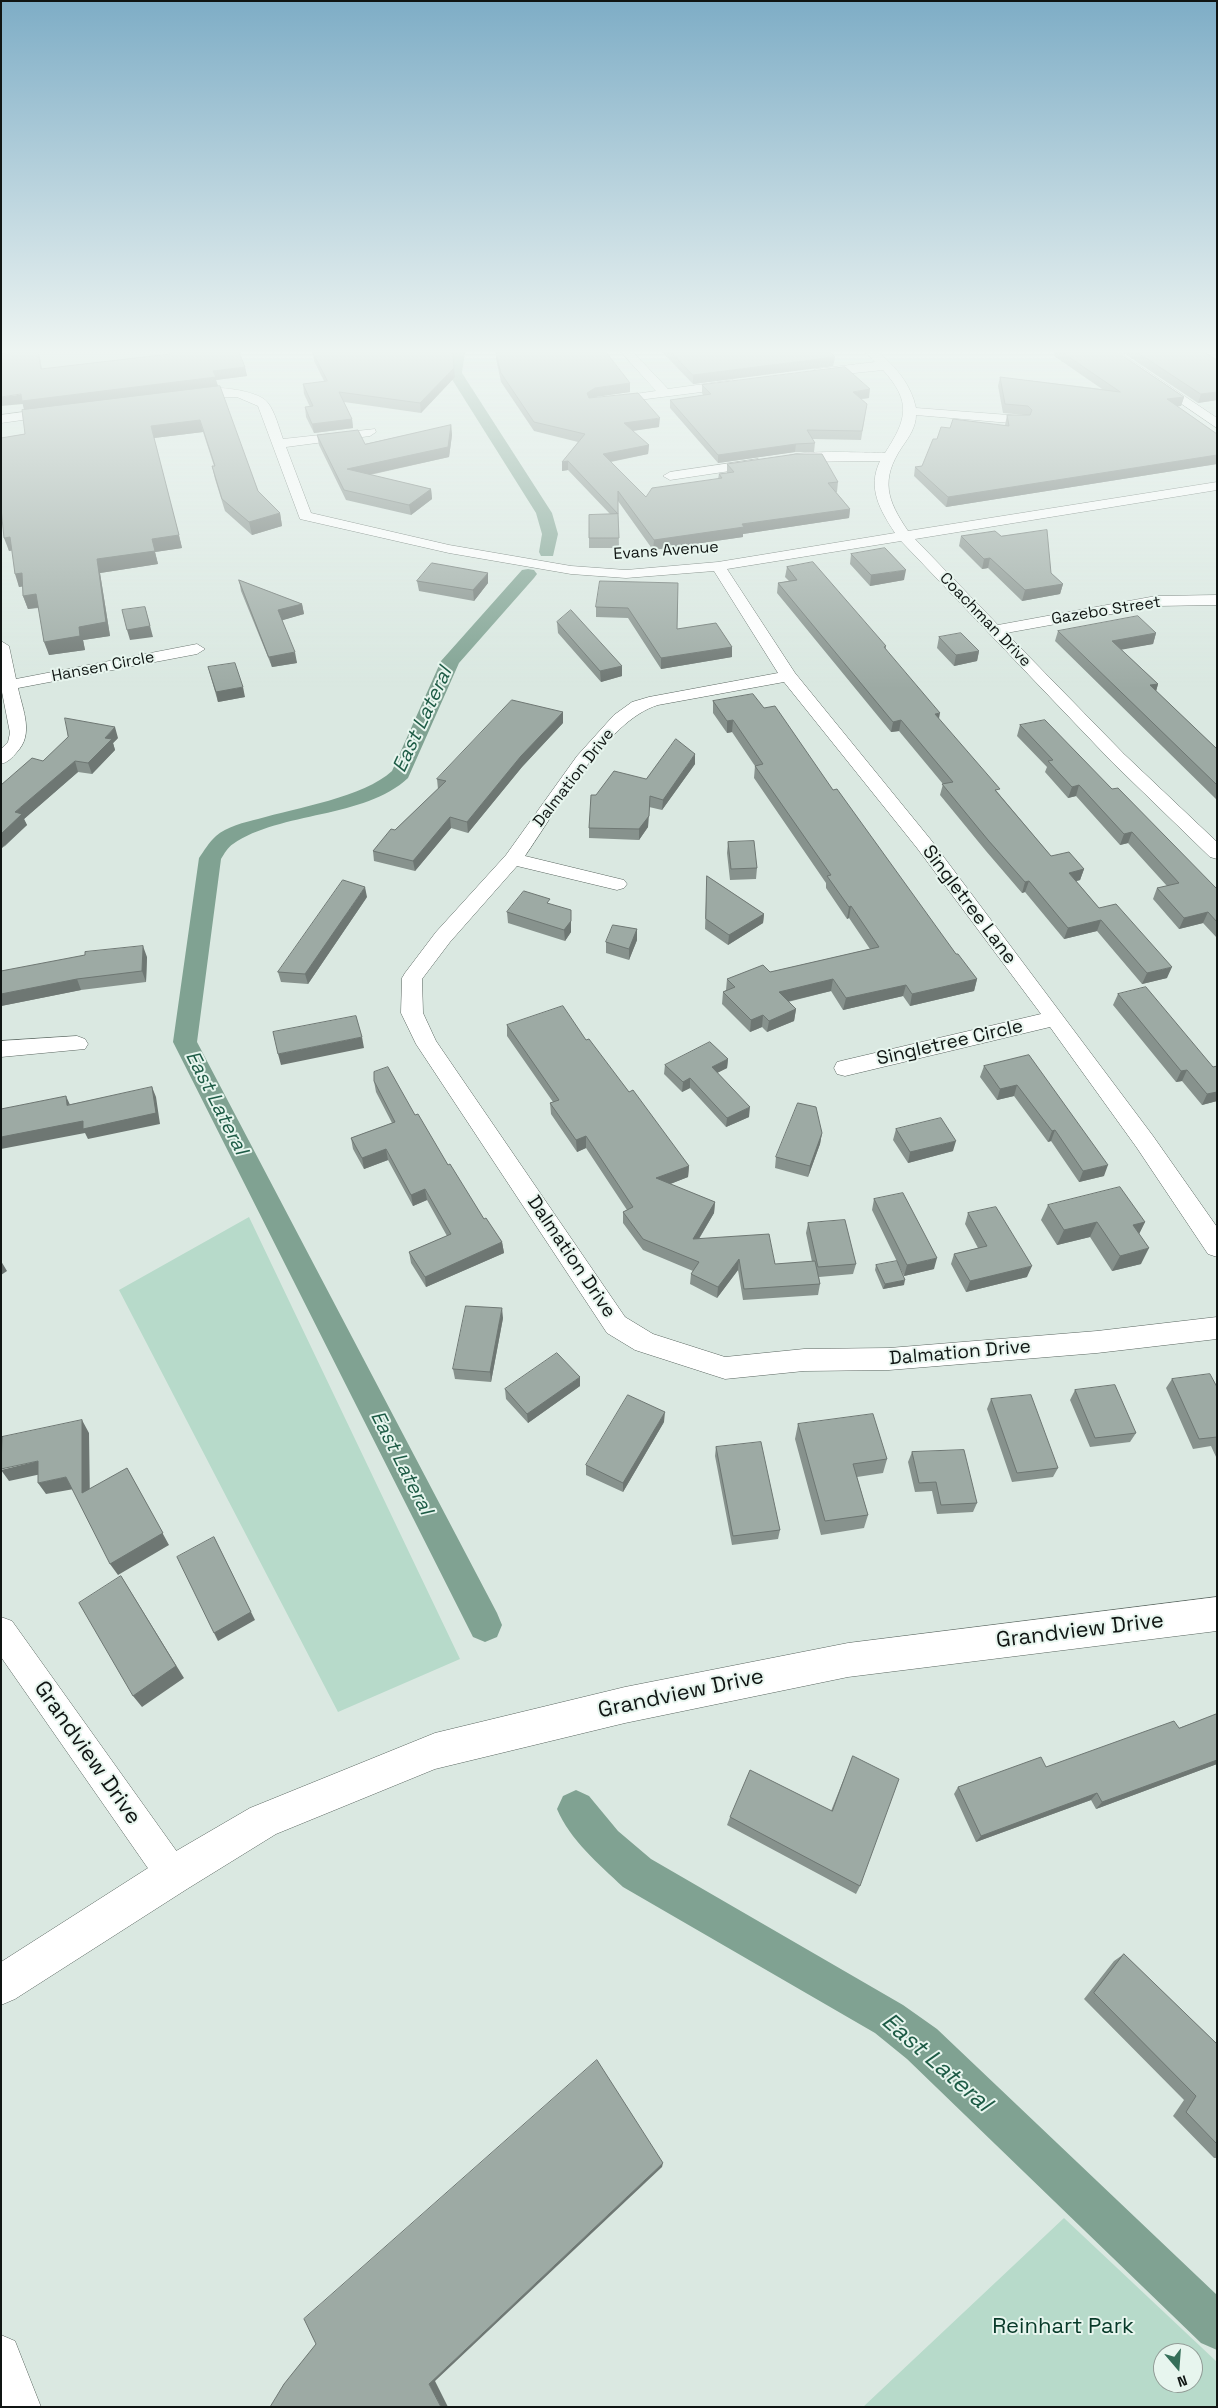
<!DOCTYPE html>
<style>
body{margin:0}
#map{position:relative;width:1218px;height:2408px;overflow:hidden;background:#dae8e1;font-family:"Space Grotesk",sans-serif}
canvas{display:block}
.frame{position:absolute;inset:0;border:2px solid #101513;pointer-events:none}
.north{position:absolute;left:1153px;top:2343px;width:50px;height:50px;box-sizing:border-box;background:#e7f5ee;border:1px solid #919b96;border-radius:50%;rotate:162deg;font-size:14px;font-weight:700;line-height:20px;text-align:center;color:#101513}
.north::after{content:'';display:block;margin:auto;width:18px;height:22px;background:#356f59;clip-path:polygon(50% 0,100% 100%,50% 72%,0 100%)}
</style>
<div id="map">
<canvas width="1218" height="2408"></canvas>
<div class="frame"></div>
<div class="north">N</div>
</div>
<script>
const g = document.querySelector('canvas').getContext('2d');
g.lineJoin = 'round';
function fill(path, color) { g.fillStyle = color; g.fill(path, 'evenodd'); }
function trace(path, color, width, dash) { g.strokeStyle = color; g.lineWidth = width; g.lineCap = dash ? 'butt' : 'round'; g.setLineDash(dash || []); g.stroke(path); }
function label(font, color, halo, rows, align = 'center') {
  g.font = font + ' "Space Grotesk",sans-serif'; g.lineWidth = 4; g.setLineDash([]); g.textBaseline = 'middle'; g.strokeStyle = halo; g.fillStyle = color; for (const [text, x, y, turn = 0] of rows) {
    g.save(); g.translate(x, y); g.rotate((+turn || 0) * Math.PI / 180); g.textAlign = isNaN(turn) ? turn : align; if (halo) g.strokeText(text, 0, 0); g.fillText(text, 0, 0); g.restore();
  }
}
const built = new Path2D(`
 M1,352H244L1,382Z`);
const green = new Path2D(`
 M249,1217L460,1659L338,1712L119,1290Z
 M1064,2218L1217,2362V2407H863ZM1163,2353H1193V2383H1163Z`);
const canal = new Path2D(`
 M452,352H465L462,373L552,513L558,534L553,556H541L539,552L542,534L536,513L448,373Z
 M528,569L534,570L537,574L534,578L459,663L408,778C364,819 281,811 233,844C228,847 224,854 221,859L197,1042L497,1613L502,1625L497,1637L485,1642L473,1637L173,1042L199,858C204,851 209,842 216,836C226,827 245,822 258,819C296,808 364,797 392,771L441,661L522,570Z
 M576,1790L589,1796L618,1831L651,1859L903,2005L937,2029L1217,2295V2350L1201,2343L907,2059L875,2033L623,1887C599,1864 570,1840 557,1809L563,1796Z`);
const minor = new Path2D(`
 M621,352H633L668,389L733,380L739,384L733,388L607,404L605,401L607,398L656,391Z
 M865,352H878C895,366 911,384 916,408L1022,416L1028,420L1022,424L916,415C916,427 909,437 902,447C880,480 887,500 908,531L1217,482V490L915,539L998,625L1156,596L1217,595V605L1156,606L1006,633L1124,754L1217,842V859L1210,857L1112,762L901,541L727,569L795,673L931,840L1153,1136L1217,1227V1257L1208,1254L1137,1148L1050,1027L845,1076L837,1074L834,1068L837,1062L845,1060L1041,1014L917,848L784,682L658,705C607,720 555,813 525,856L624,880L627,884L624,888L617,890L517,866L450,942L422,979L423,1013L436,1041L625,1317L653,1334L725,1357L804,1349L889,1348L1097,1331L1217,1317V1339L1097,1353L889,1370L804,1371L725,1379L635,1350L607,1333L416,1044L401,1013L402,978L405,973L436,932L506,855L577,756L614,715L632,702L649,697L778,673L714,571L626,578L571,574L449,553L300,519L258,406L237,397L189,399L183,395C194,382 258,388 268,403C275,412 279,428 283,439L375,429L376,432L370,436L286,447L311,513L449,545L571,566L626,570L718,562L895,533C880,510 867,488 880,461L791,462L784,458C792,449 869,453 885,453C907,419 912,402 883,370L816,377L810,373L816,369L875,362Z
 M1106,352H1119L1217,418V428Z
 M54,408L60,412L58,415L1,423V415Z
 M758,459L765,463L763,466L670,480L663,476L670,472Z
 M1,641L9,646L16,679L197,644L205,649L197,654L18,688C23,711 34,734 17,752C12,758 8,762 1,764V749L8,742L10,733L1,687Z
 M77,1036L85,1039L88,1044L85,1049L1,1057V1041Z
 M1,1617L12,1621L185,1863L190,1875L185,1887L173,1892L161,1887L1,1657Z
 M1,2335L15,2341L41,2407H1Z`);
const tertiary = new Path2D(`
 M1217,1597V1631L848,1677L625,1723L435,1769L276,1834L187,1889L15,1999L1,2005V1962L159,1861L250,1808L435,1733L625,1687L848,1643Z`);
const wall = new Path2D(`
 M168,352H239L245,367L247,376L216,380L218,386L258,491L280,513L282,526L252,535L225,511L215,479L212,466H214L203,432L154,438L182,548L155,552L158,564L100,573L110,636L83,640L85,650L49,655L39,608L28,609L23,596V586L19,587L12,550L9,551L2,517H1V438L25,434L24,409L9,355L40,358L42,369L169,354Z
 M313,352L455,377L421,413L344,402L352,419L353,428L314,433L306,417L305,407H310L304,394L303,384L324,381L314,361Z
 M496,352L630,383V392L595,397L659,427L633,431L649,445L648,454L611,462L646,497L718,479L719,474L727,473V464L838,482L837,492H836L850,509L849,518L743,534V537L653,550L618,501L619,548H589V515L610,514L568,470L562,471V462L578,442L534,431L501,382L496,359Z
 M662,352H830L835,357L833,366L693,384Z
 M1054,352H1117L1184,397L1181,406H1177L1217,434V464L946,507L914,476L915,467L922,466L937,439L950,428L1005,425L1007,415H1025L1003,413L998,386L1000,377L1102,389L1054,356Z
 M1122,352H1216L1206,353L1217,360V400L1198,403Z
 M702,385L869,398L861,399L867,404L861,440L812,439L815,443L814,452H795L718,463L670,408V400L703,395L702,393Z
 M451,425L452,435L449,457L370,475L431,489L432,499L411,515L346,500L319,445L317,435L365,444Z
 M961,536H1001L1051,573L1063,584L1060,594L1022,601L988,568L982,569L959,546Z
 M851,554L904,580L870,586L850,564Z
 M787,567L886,646V649L939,719L999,794L1051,856L1084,869L1080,880L1076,881L1099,908L1167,978L1142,984L1097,931L1064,939L1025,892L1022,893L986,851L940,795L943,784L899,731L891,732L777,593L778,583L789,581L785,577Z
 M239,580L302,604L304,614L282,620L297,663L272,667L241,591Z
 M417,581L488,583L474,601L419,591Z
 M678,583L677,629L732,647V657L661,669L628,618L596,617V607Z
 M557,622L622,666V676L601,682L558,633Z
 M1058,631L1156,633L1153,644L1121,649L1158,684L1156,691L1217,749V800L1055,641Z
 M939,637L979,651L977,661L954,666L937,648Z
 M208,667L245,697L218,702Z
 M713,701L764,708L833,790L956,954L977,979L974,991L910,1006L903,996L843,1010L831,991L788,1002L796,1009L794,1021L767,1032L762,1027L750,1032L722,1004L723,992L726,990L727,979L770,972L870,949L849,918L847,919L826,888V883L754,778L755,766L732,732L727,733L713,713Z
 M563,723L522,767L468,833L451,828L415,871L374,861L373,851L395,830L438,789L437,779Z
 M1020,725L1112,789L1217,889V938L1203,923L1179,929L1153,899L1157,888L1167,886L1128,843L1120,845L1076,796L1068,798L1045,772L1047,767L1017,736Z
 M118,738L113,743L115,750L92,774L78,772L24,819L27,825L4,847L43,761Z
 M695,764L662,810L649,807L648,827L639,840L589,838V828L596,795L646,779Z
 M728,842L757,868L756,879L730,880L727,853Z
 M707,876L764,914L763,923L728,945L705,929Z
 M367,897L308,984L281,982L278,972Z
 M550,904L571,932L565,941L508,923L507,912Z
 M637,929V940L629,960L606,953V942Z
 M147,957L146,982L81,990L1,1006V971Z
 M1118,994L1213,1067L1217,1101L1202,1105L1182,1081L1176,1082L1113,1005Z
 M507,1025L586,1040L629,1092L689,1166L688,1177L670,1184L715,1202L714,1213L699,1239L775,1264L812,1262L806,1233L808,1223L856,1264L853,1274L819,1277L820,1284L818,1295L743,1300L738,1270L717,1298L690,1284L691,1274L693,1271L643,1250L623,1223V1212L627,1210L586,1148L577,1152L551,1114L550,1103L553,1102L507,1036Z
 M1029,1055L1104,1176L1079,1182L1051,1141L1048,1142L1014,1096L997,1100L980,1077L984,1066Z
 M728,1059L727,1068L717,1073L749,1117L726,1127L690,1088L682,1092L664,1074L665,1065Z
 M374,1081L415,1115L484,1219L502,1242L504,1253L426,1287L411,1263L409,1252L447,1236L427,1200L413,1206L388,1160L364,1169L353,1149L351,1138L392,1123L376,1092Z
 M896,1129L953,1151L908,1163L893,1140Z
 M822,1133L820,1144L808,1177L775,1168L776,1157Z
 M874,1199L934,1269L904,1276L872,1210Z
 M1048,1205L1145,1222L1139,1234L1141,1264L1112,1271L1090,1237L1057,1245L1041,1220Z
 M968,1213L1027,1277L966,1292L951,1264L954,1254L978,1248L965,1224Z
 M876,1265L904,1285L883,1289L875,1270Z
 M503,1318L491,1382L455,1379L453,1369Z
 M1172,1379L1217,1387V1459L1211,1446L1193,1449L1166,1388Z
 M580,1386L528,1423L506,1399L505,1389Z
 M1075,1390L1136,1433L1130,1442L1090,1447L1070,1400Z
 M991,1399L1058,1468L1053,1477L1012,1482L987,1409Z
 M664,1422L623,1492L586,1475V1465Z
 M798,1424L887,1459L883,1473L857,1477L868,1515L864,1528L821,1535L795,1439Z
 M716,1447L780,1530L778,1539L732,1545L715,1456Z
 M912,1452L977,1503L973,1512L937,1514L932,1491L915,1492L908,1462Z
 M1217,1714V1764L1096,1809L1091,1800L976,1842L954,1794L958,1787L1046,1767L1179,1728Z
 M853,1756L860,1886L856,1894L727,1825L730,1817L831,1811Z
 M1124,1954L1217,2044V2158H1214L1173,2116L1184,2100L1084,1999L1114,1961Z`);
const shadedWall = new Path2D(`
 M38,352L40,358L43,379L41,369Z
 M835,357L833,366L693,384V375Z
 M245,367L247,376L216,380L218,386L24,410L23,404L1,406V397Z
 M454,368L455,377L421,413L420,403Z
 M630,383V392L595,397L587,403V393L595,388Z
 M870,389L869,398L852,400L853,392Z
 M1217,392V400L1198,403L1201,394Z
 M1184,397L1181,406L1164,408L1167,399Z
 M660,418L659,427L624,432V423Z
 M352,419L353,428L314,433L312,424Z
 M200,420L203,432L154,438L151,426Z
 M451,425L452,435L449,457L349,479L347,469Z
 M796,444L795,452L718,463V455Z
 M649,445L648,454L603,463V454Z
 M1217,455V464L946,507L948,497Z
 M568,461V470L562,471V462Z
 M431,489L432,499L411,515L409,505Z
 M850,509L849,518L743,534V537L653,550L654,540L742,524Z
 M280,513L282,526L252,535L249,522Z
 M179,535L182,548L155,552L158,564L100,573L110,636L83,640L85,650L49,655L44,642L79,627L97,559L152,539Z
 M10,537L15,550L9,551L4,538Z
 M990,558L988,568L982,569L984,559Z
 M906,570L904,580L870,586L871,575Z
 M22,573L26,586L19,587L15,574Z
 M488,573V583L474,601L473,590Z
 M1063,584L1060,594L1022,601L1025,590Z
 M36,594L41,607L28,609L23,596Z
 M302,604L304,614L280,621L278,610Z
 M145,607L153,637L130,640L127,630Z
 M1156,633L1153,644L1109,652L1112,641Z
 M732,647V657L661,669V658Z
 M979,651L977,661L954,666L956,655Z
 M295,652L297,663L272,667L269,657Z
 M622,666V676L601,682L600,671Z
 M1158,684L1155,695L1150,685Z
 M243,687L245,697L218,702L216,692Z
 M563,712V723L522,767L468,833L467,822L521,756Z
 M940,713L938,724L935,714Z
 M733,720L732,732L727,733V721Z
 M901,720L899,731L891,732L893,722Z
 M115,727L118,738L113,743L115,750L92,774L88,763L105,738Z
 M695,754V764L662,810L663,800Z
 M75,761L78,772L24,819L27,825L1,849V834L15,812Z
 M1079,785L1076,796L1068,798L1072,787Z
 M650,796L648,827L639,840V829Z
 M450,817L451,828L415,871L413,861Z
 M1132,832L1128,843L1120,845L1124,834Z
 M1084,869L1080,880L1066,884L1069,873Z
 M1029,881L1025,892L1022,893L1025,882Z
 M365,887L367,897L308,984L305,974Z
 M851,906L849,918L847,919L849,907Z
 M571,910V932L565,941L564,930Z
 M1208,912L1203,923L1179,929L1184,918Z
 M764,914L763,923L728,945L729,935Z
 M1101,920L1097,931L1064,939L1068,928Z
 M637,929V940L629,960V949Z
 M143,946L147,957L146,982L142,971Z
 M1172,967L1167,978L1142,984L1147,973Z
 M77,979L81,990L1,1006V994Z
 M833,979L831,991L777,1004L779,992Z
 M977,979L974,991L910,1006L912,994Z
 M906,985L903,996L843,1010L846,998Z
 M796,1009L794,1021L767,1032L769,1021Z
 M763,1015L762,1027L750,1032L751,1020Z
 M362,1037L364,1048L281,1065L278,1054Z
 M728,1059L727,1068L711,1076L712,1067Z
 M1187,1070L1182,1081L1176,1082L1181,1071Z
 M690,1078V1088L682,1092L683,1082Z
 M1017,1085L1014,1096L997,1100L1000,1089Z
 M152,1087L156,1097L160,1124L88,1139L85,1133L1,1149V1137Z
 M1217,1092V1101L1202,1105L1207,1094Z
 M66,1096L71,1107L67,1105Z
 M750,1107L749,1117L726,1127L727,1118Z
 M1055,1130L1051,1141L1048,1142L1052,1131Z
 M822,1133L820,1144L808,1177L810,1166Z
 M586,1136V1148L577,1152L576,1140Z
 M956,1141L953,1151L908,1163L910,1152Z
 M386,1149L388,1160L364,1169L362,1158Z
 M1108,1165L1104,1176L1079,1182L1083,1171Z
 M689,1166L688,1177L655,1190L656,1178Z
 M425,1189L427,1200L413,1206L411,1195Z
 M715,1202L714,1213L692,1250L693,1239Z
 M1097,1222L1090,1237L1057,1245L1064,1230Z
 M1145,1222L1137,1238L1133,1225Z
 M502,1242L504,1253L426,1287L425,1277Z
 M1149,1248L1141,1264L1112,1271L1120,1256Z
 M937,1258L934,1269L904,1276L907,1265Z
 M739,1259L738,1270L717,1298L718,1287Z
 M1,1261L7,1271L1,1275Z
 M1032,1266L1027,1277L966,1292L970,1281Z
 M905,1280L904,1285L883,1289L885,1284Z
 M502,1308L503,1318L491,1382L490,1372Z
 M580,1377V1386L528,1423L527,1414Z
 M665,1412L664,1422L623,1492V1483Z
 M82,1420L89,1433L90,1504L82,1493Z
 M38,1461L46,1473L9,1481L1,1470Z
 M127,1468L169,1545L118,1575L110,1564Z
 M66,1477L74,1489L46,1494L38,1483Z
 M214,1537L255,1620L218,1641L214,1633Z
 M121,1576L184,1678L142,1707L133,1696Z
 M1217,1760V1764L1096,1809L1102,1802Z
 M1097,1793L1091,1800L976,1842L981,1836Z
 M663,2163L662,2167L435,2381L448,2407H441L429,2384Z`);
const building = new Path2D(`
 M9,352H38L41,369L170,354L169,352H239L245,367L213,371L216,377L22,401L21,394L1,397V353L9,355Z
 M313,352H453L454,368L420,403L339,392L352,419L312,424L305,407L313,406L303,384L327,381Z
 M496,352H606L630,383L595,388L587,393L589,398L638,393L660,418L624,423L649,445L603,454L646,497L652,488L722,478L719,474L734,472L727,464L796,454H822L838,482L828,483L850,509L742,524L744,527L654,540L618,491V514L568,461L562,462L585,434L534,422L501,373Z
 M671,352H830L835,357L693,375Z
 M1062,352H1117L1184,397L1167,399L1217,434V455L948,497L915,467L922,466L933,439H937L941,427L950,428L953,419L1009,426L1007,415H1030L1032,410L1028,406L1005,404L1000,377L1120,392Z
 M1137,352H1204L1217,360V392L1201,394Z
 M845,367L870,389L853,392L867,404L862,431L807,430L815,443L796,444L718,455L670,400L711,394L702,385Z
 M220,386L258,491L280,513L249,522L222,499L212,466H215L200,420L151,426L179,535L152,539L155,551L97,559L106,622L79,627L80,636L44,642L36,594L23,596L22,573L15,574L10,537L4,538L1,508V438L25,434L22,410Z
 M451,425L448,447L347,469L431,489L409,505L344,490L317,435L358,430L365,444Z
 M618,514L619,538H589V515Z
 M1047,530L1051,573L1063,584L1025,590L990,558L984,559L961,536L995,531L1001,536Z
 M885,548L906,570L871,575L851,554Z
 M813,562L886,646L884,647L940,713L935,714L1000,789L995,790L1051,856L1069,852L1084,869L1069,873L1099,908L1116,904L1172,967L1147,973L1101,920L1068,928L1029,881L1025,882L988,840L942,784L953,782L901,720L893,722L778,583L797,580L787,567Z
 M432,563L488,573L473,590L417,581Z
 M239,580L302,604L278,610L295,652L269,657Z
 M600,581L678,583L677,629L716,623L732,647L661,658L628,608L596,607Z
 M145,607L150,626L127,630L122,610Z
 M571,610L622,666L600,671L557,622Z
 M1138,616L1156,633L1112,641L1158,684L1150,685L1217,749V785L1058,631Z
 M961,633L979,651L956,655L939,637Z
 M235,663L243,687L216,692L208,667Z
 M753,694L764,708L775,706L833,790L837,789L956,954H958L977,979L912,994L906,985L846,998L833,979L779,992L796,1009L769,1021L763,1015L751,1020L723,992L735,987L727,979L763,965L770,972L879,947L851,906L849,907L827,876L831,875L755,766L763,764L733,720L727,721L713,701Z
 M512,700L563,712L521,756L467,822L450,817L413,861L373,851L391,829L395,830L446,781L437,779Z
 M65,718L115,727L105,738L112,739L88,763L75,761L15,812L22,814L1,834V785L32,758L43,761L68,737Z
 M1045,720L1112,789L1118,788L1217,889V922L1208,912L1184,918L1157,888L1179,883L1132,832L1124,834L1079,785L1072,787L1048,761L1053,760L1020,725Z
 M676,739L695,754L663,800L650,796L649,816L639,829L589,828L591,795H596L614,771L646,779Z
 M754,841L757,868L731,869L728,842Z
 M707,876L764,914L729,935L706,919Z
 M343,880L365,887L305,974L278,972Z
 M524,891L550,899L547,903L571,910V921L564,930L507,912Z
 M613,925L637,929L629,949L606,942Z
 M143,946L142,971L77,979L1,994V971L85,955V952Z
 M1146,987L1213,1067L1217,1066V1092L1207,1094L1187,1070L1181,1071L1118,994Z
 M563,1006L586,1040L589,1039L629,1092L633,1090L689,1166L656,1178L715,1202L693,1239L769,1234L775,1264L815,1261L820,1284L744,1289L739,1259L718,1287L691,1274L699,1262L643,1239L623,1212L633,1207L586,1136L576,1140L550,1103L559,1100L507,1025Z
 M356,1016L362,1037L278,1054L273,1032Z
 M710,1042L728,1059L712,1067L750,1107L727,1118L690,1078L683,1082L665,1065Z
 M1029,1055L1108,1165L1083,1171L1055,1130L1052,1131L1017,1085L1000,1089L984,1066Z
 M388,1067L415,1115L418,1114L448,1165L450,1164L484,1219L486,1218L502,1242L425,1277L409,1252L451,1234L425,1189L411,1195L386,1149L362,1158L351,1138L395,1122L374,1081V1072Z
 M152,1087L156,1113L83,1129V1121L1,1137V1109L66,1096L67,1105Z
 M798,1103L816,1107L822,1133L810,1166L776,1157Z
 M941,1118L956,1141L910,1152L896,1129Z
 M1120,1187L1145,1222L1133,1225L1149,1248L1120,1256L1097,1222L1064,1230L1048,1205Z
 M903,1193L937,1258L907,1265L874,1199Z
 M996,1207L1032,1266L970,1281L954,1254L987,1246L968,1213Z
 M845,1220L856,1264L818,1267L808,1223Z
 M897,1261L905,1280L885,1284L876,1265Z
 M466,1306L502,1308L490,1372L453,1369Z
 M557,1353L580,1377L527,1414L505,1389Z
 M1210,1374L1217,1387V1437L1199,1439L1172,1379Z
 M1115,1385L1136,1433L1095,1438L1075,1390Z
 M628,1395L665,1412L623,1483L586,1465Z
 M1031,1395L1058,1468L1017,1473L991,1399Z
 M873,1414L887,1459L853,1464L868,1515L825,1521L798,1424Z
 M82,1420V1493L127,1468L163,1533L110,1564L66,1477L38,1483V1461L1,1469L2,1437Z
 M761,1442L780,1530L733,1536L716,1447Z
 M964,1450L977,1503L941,1505L936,1482L919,1483L912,1452Z
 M214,1537L251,1612L214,1633L177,1557Z
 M121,1576L176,1666L133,1696L79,1603Z
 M1217,1714V1760L1102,1802L1097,1793L981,1836L958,1787L1041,1757L1046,1767L1174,1721L1179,1728Z
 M853,1756L899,1779L860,1886L730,1817L750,1770L832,1811Z
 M1124,1954L1217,2044V2144L1186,2112L1196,2096L1094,1993Z
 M597,2060L663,2163L429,2384L441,2407H270L284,2384L316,2344L304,2319Z`);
const farStreetnames = [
 ["Evans Avenue",666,551,-4],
 ["Gazebo Street",1106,611,-9],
 ["Coachman Drive",985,620,46],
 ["Hansen Circle",103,667,-11],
 ["Dalmation Drive",574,778,-52]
];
const streetNames = [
 ["Singletree Lane",969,905,53],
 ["Singletree Circle",950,1043,-13],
 ["Dalmation Drive",571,1257,56],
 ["Dalmation Drive",960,1353,-5]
];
const waterNames = [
 ["East Lateral",423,720,-65],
 ["East Lateral",216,1103,63],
 ["East Lateral",401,1463,63]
];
const nearStreetnames = [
 ["Grandview Drive",1080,1631,-7],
 ["Grandview Drive",681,1694,-12],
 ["Grandview Drive",87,1753,55]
];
const nearParknames = [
 ["Reinhart Park",1063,2327]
];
const nearWaternames = [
 ["East Lateral",936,2063,41]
];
fill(built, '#cae0d5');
fill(green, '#b7daca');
fill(canal, '#80a292');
trace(minor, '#5a6660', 1);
trace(tertiary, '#5a6660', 1);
fill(minor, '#fff');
fill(tertiary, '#fff');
fill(wall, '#87928d');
fill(shadedWall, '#6e7773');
fill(building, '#9daaa4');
trace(building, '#6e7773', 1);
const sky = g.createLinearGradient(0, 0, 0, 689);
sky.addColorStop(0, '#7eadc6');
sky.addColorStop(0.51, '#eef5f2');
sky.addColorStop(1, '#eef5f200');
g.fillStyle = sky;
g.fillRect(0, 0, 1218, 689);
label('16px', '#101513', '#e7f5ee', farStreetnames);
label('19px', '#101513', '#e7f5ee', streetNames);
label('italic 20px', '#1d5b45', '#e7f5ee', waterNames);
label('22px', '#101513', '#e7f5ee', nearStreetnames);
label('22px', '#073928', '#e7f5ee', nearParknames);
label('italic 24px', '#1d5b45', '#e7f5ee', nearWaternames);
</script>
